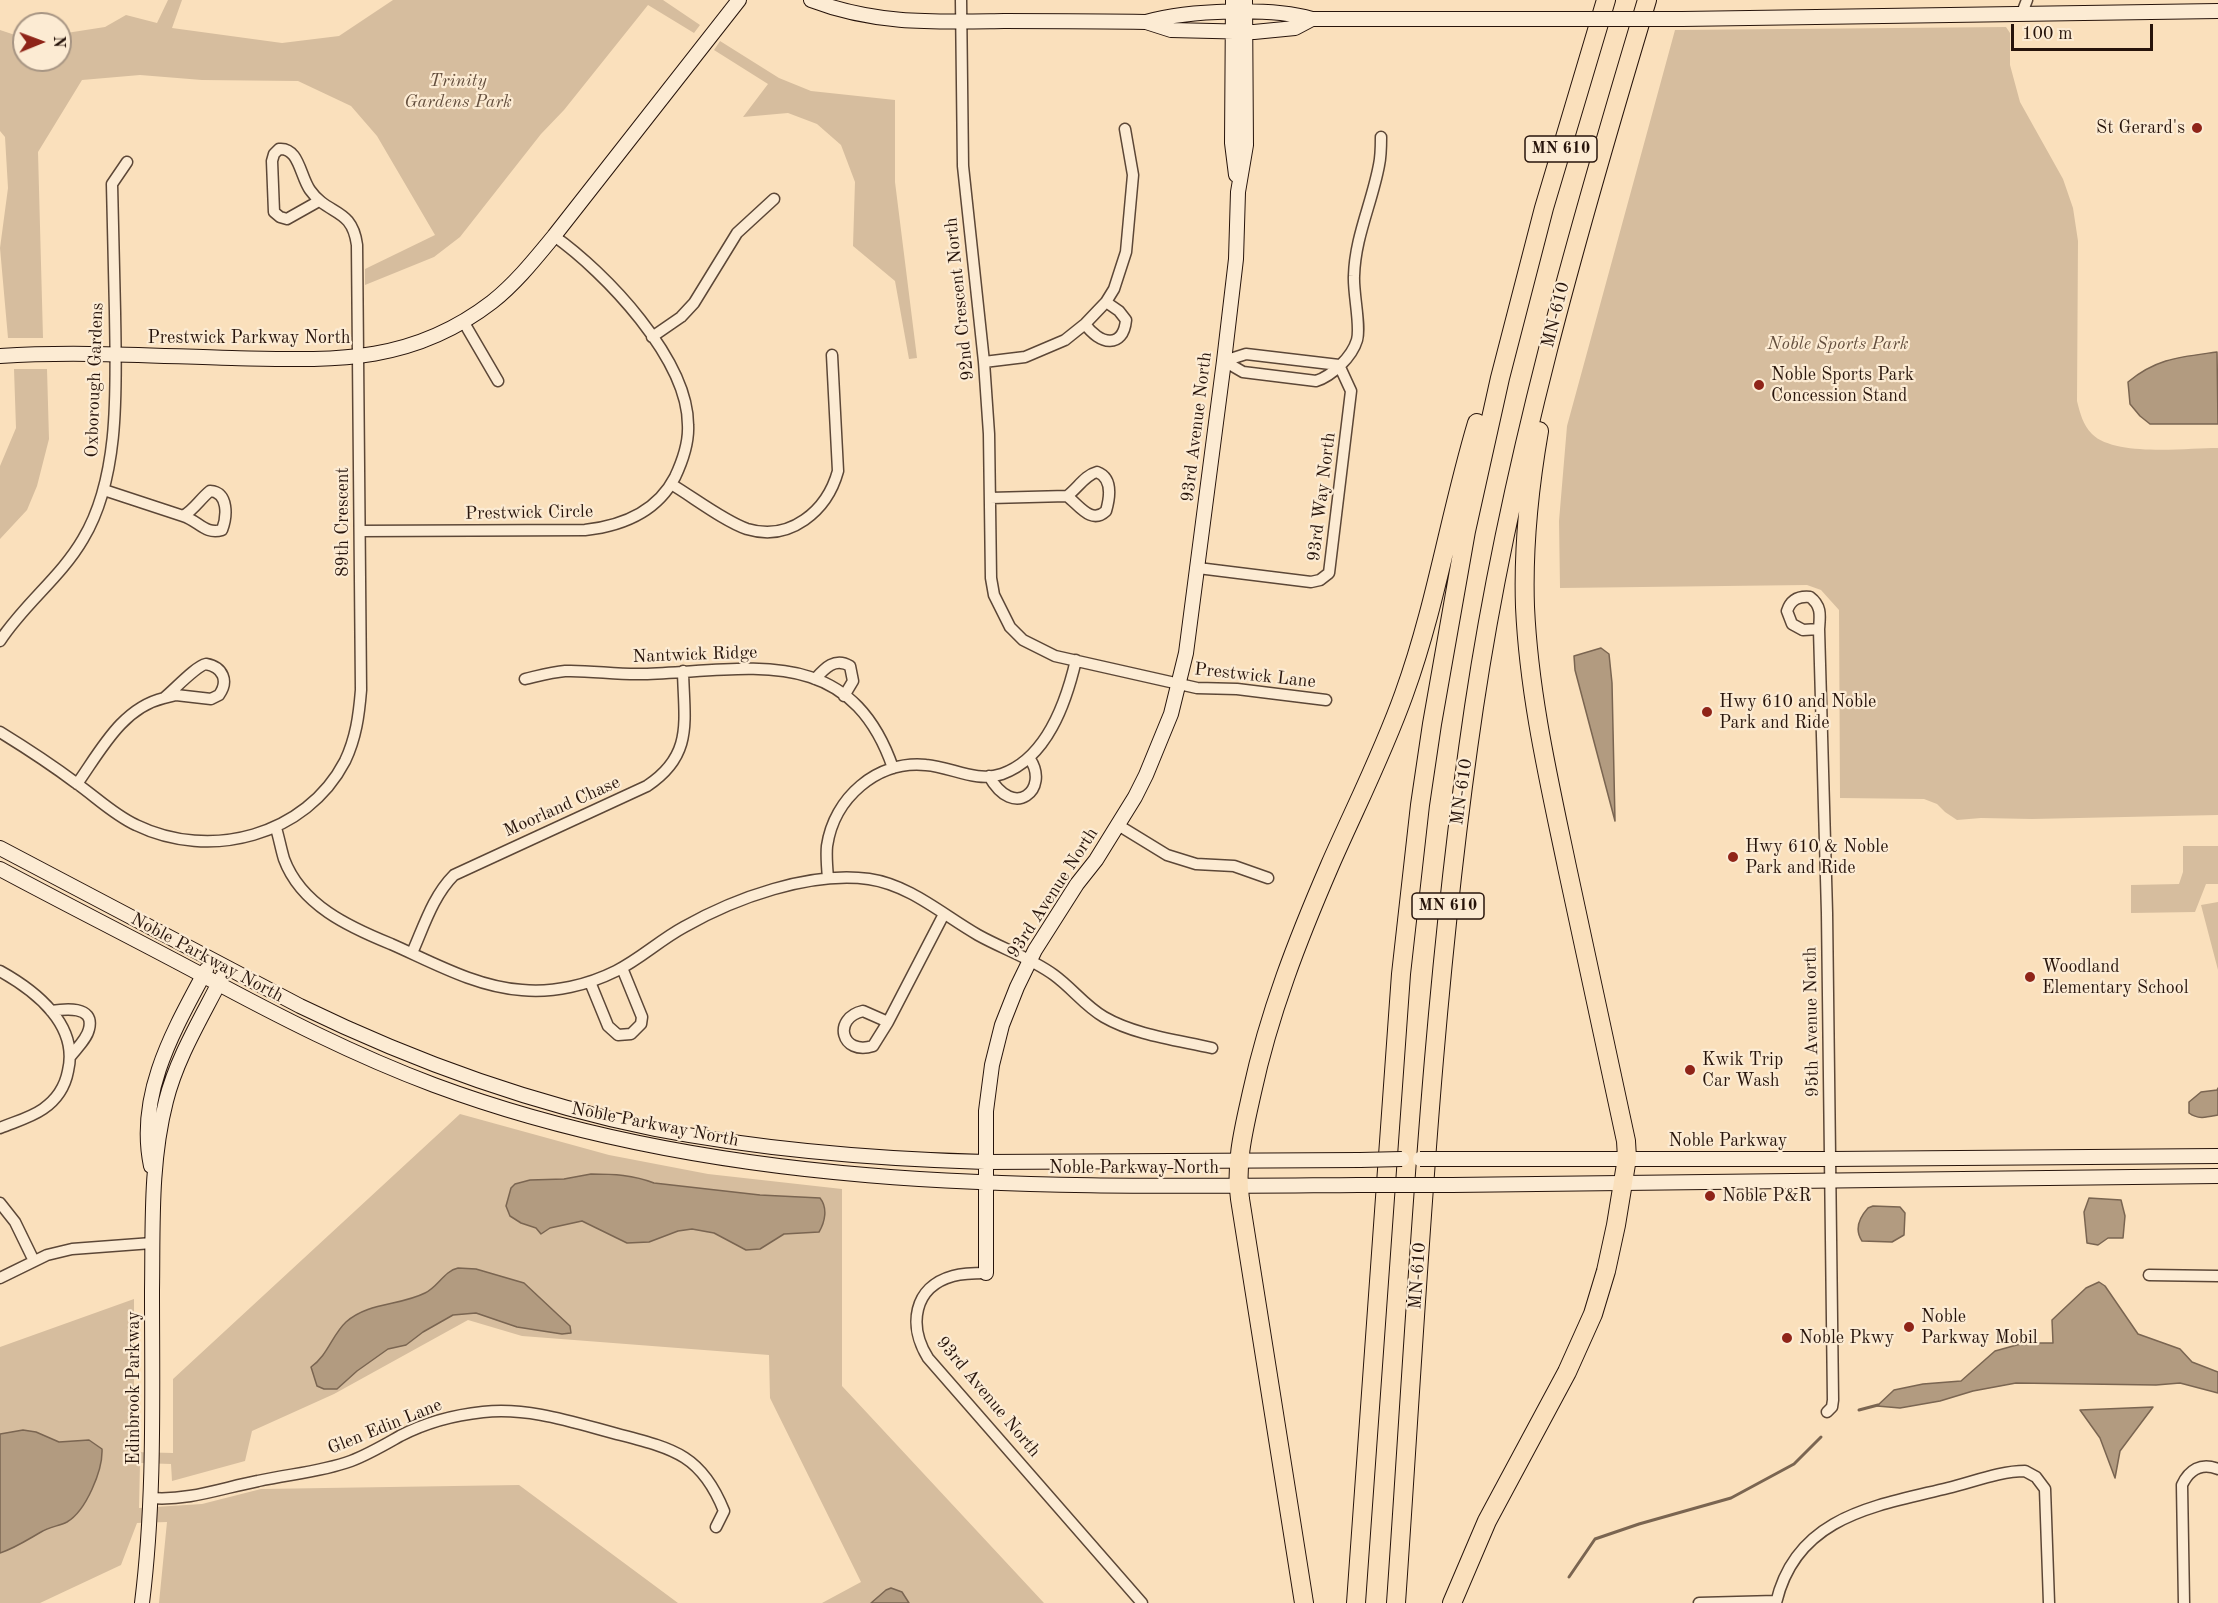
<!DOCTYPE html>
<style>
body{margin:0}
#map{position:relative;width:2218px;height:1603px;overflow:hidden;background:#fae0bc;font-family:"Old Standard TT",serif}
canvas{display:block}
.north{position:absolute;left:12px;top:12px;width:60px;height:60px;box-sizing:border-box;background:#fcebd3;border:2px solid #a79583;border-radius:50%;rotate:89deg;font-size:16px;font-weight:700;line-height:24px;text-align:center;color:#27140b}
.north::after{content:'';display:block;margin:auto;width:21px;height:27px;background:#8f2418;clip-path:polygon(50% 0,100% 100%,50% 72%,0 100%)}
.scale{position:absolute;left:2011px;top:24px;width:142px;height:27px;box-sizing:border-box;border:3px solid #27140b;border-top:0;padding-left:8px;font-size:18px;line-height:21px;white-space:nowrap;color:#27140b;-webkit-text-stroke:4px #fcebd3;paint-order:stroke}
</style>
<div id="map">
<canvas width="2218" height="1603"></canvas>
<div class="north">N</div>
<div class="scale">100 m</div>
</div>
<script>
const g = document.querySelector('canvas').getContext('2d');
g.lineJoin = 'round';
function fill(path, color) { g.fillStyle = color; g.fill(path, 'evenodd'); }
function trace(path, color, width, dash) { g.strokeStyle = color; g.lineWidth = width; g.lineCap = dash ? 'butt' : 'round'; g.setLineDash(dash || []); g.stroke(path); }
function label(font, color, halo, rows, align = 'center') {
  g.font = font + ' "Old Standard TT",serif'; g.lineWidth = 4.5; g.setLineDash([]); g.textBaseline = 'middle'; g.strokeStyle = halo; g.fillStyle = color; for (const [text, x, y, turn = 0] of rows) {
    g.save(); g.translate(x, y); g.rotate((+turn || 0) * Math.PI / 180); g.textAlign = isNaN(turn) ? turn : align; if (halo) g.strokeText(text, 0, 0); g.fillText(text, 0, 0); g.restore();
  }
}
const green = new Path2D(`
 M168,0H182L172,28L282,43L339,36L393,0H663L700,25L694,33L648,5L564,110L541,134L460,237L434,257L365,285V269L435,235L377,136L351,106L298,81L202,80L140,75L82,80L38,152L43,338H8L0,248L8,188L5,137L0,131V30L24,38V60H60V34L105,27L126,15L157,23Z
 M2006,27L2010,33V65L2020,102L2063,179L2073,208L2078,241L2077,401C2080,413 2083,425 2092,434C2115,457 2186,448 2218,448V815L2032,819L1981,818L1957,820L1945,812L1937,804L1924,799L1840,798L1839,610L1821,590L1807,585L1560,588L1559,521L1567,426L1675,30Z
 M720,41L779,78L811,91L895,100V182L917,358L909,359L895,281L853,246L855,182L841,145L817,124L788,113L743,117L768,84L714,50Z
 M14,369H47L49,439L37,486L27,510L0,539V466L16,428Z
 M2183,846H2218V884H2206L2195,912L2131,913V885L2179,884L2183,872Z
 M2218,902V970L2201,905Z
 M460,1114L609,1155L708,1174L842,1189V1386L1044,1603H822L861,1582L770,1398L769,1355L522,1336L468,1320L334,1394L252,1431L245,1461L172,1481L171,1464L140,1463L139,1508L202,1504L261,1489L519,1485L678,1603H159L167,1522L137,1523L121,1565L40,1603H0V1347L134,1299V1452L173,1453V1379Z`);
const water = new Path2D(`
 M2217,352L2218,424H2150L2140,416L2130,404L2128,382C2157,358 2181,357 2217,352Z
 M1601,648L1609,654L1612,683L1615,821L1575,670L1574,656Z
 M2218,1088V1115C2208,1117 2198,1120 2189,1113V1102L2201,1092L2217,1090Z
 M591,1174C614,1174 633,1175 654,1183L760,1195L820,1198C828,1208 825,1222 819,1232L784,1234L760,1249L746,1250L714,1233L692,1229L678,1231L649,1242L627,1243L582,1221L550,1228L541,1234L536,1228L521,1223L510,1216L506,1206L511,1188L515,1184L530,1180L564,1179Z
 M2089,1198L2121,1200L2125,1216L2123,1238H2108L2098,1245L2087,1243L2084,1212Z
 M1873,1206L1900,1207L1905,1213L1904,1235L1892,1242L1862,1241C1854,1229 1859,1218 1868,1208Z
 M458,1268L476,1269L524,1283L570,1326L571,1333L562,1334L517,1327L476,1313L453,1315L423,1332L406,1345L388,1349L357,1371L337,1389H324L317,1386L311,1367C328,1355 332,1335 346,1322C369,1302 399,1306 425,1293C438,1287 444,1271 458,1268Z
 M2099,1282L2105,1286L2138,1334L2180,1349L2192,1362L2218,1372V1393L2180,1383L2156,1385L2016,1383L1973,1391L1940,1401L1900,1408L1877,1406L1894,1390L1923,1384L1961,1381L1995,1351L2024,1343H2053L2052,1320L2086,1288Z
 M2153,1407L2120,1451L2115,1478L2100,1438L2080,1410Z
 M23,1430L36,1432L59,1442L89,1440L102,1449C103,1470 86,1511 67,1522C59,1526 49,1527 41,1532C27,1540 15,1548 0,1553V1434Z
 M891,1588L902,1592L909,1603H871L886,1590Z`);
const stream = new Path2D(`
 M1859,1410L1878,1405
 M1569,1577L1595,1539L1639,1524L1731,1498L1794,1464L1821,1437`);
const street = new Path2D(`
 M961,0L963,166L984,362L989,434L991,578L994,595L1010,627L1023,640L1055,656L1197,688L1237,689L1326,700
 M2022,13L2027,0
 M463,321L498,381
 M1085,324C1099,344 1123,350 1126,320L1119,311L1106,302
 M652,337L681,317L694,303L737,233L774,199
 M1224,361L1243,372L1316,381C1332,376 1352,357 1357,340C1361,326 1353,293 1354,276C1355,237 1372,203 1379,165C1381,156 1381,146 1381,137
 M1224,361L1246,354L1339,365
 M984,362L1025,357L1065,340L1085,324L1106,302L1114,289L1126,252L1133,175L1125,129
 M1097,472C1113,478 1110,497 1106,511C1091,525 1079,505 1067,496C1077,489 1085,475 1097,472Z
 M671,484C693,497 724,521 747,529C790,542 827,511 838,471L832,355
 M104,490L183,516C199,521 205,535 222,530C227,517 229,492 210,491C200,499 194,510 183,516
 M990,498L1067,496
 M360,531L585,530C621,526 657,512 675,477C683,460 689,443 688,425C688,359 605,272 554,236
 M1198,568L1311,582L1320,580L1329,573L1351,391L1339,365
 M1819,629L1803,630L1792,624L1787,611C1791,599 1799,596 1810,597C1822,606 1820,616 1819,629L1827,913L1833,1400L1832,1407L1827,1412
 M0,641C24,604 61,577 83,539C121,476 116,383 115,312C114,269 113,226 112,184L127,162
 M206,664C223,667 229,681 219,695L211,699L176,695L164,698C175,689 196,666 206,664Z
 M525,679C538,676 552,672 565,671C590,670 617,675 643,674C748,671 849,641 893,768
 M815,679C825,668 835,657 850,666L853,681L844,696
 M0,732C26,748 52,765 76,783C96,797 114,815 136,825C210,861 306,836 345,761C356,738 359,715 361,690L357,245C352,207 328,216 310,190C300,176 299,147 279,149L274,154L272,161L274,212L280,217L287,219L319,201
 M989,776C1014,821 1050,789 1030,759
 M77,784C101,750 122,708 164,698
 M1118,825L1167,855L1196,864L1234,866L1268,878
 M276,828C279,838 281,849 284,859C301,905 349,927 391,944C432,962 476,987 522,990C554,993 588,985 616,971C640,959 660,940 684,927C735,898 810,871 869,879C910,885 943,915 978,935C1003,949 1031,958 1054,975C1072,988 1085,1006 1104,1017C1135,1035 1177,1040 1212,1048
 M828,878C827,867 826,856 827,846C834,798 877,760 926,765C952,767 976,783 1002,774C1047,758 1066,703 1076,660
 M412,953C424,926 433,896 454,875L647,786C694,755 684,721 683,671
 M0,971C36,991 79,1025 68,1071C65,1087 56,1100 43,1109C30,1118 14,1122 0,1128
 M590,982L608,1026L618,1035L631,1034L641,1024L642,1017L622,968
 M51,1011C64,1009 95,1005 89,1029C87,1039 76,1049 70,1057
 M863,1011L888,1022L873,1046C841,1056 832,1018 863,1011Z
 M888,1022L944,914
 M0,1203L15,1222L34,1261
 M986,1273C975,1273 964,1273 953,1276C913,1287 908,1326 928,1358L1142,1603
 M2149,1275L2218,1276
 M0,1278L47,1255L72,1249L152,1243
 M151,1498C188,1501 222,1488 258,1481C289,1474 321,1472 351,1461C369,1454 384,1445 400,1436C425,1423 454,1415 483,1412C531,1407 575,1423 621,1435C675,1449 702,1456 724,1511L716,1527
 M1699,1603L1776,1601
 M1776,1603C1796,1516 1875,1506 1948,1488C1973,1482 2000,1471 2025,1471L2036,1477L2045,1489L2049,1603
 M2184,1603L2182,1485C2189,1470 2201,1462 2218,1469`);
const secondary = new Path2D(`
 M811,0C876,25 936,22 1004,21C1052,21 1099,21 1146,22C1189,10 1270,7 1312,19H1563
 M1233,0L1232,143L1236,175
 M1682,19L2218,11
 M1146,22L1171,30L1254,32L1295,28L1312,19
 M0,356C77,351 155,356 232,358C329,360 409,366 492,302C516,283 535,259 554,236L739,0
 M0,848L300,1006C413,1061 532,1104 655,1129C764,1150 875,1159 985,1162L1360,1160
 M0,869C67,905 135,939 202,975C278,1016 354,1055 434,1085C730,1195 1048,1187 1358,1185
 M1454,1159H1830L2218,1156
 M151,1166C136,1094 174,1030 206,970
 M1452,1185L2218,1176
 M986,1273V1111L992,1065L1002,1025L1017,987L1035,950L1077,884L1096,860L1135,797L1146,775L1171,714L1186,653L1224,361L1236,259L1238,192L1246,145L1245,0
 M142,1603C155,1499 152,1395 152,1290C153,1227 150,1163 166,1101C177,1057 202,1017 222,977`);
const highway = new Path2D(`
 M1304,1603L1240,1199C1235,1162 1244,1128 1252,1092C1269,1013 1298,939 1330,865C1355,808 1383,753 1404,694C1436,606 1450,513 1477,423
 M1356,1603L1401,974L1420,805L1432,724L1466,531L1500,378L1544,208L1606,0
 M1396,1603C1417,1304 1430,1003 1474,707C1510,466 1577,233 1647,0
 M1452,1603L1487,1521L1567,1372L1593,1314L1606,1271L1616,1225L1627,1158L1626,1141C1606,1050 1587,958 1567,867C1549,781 1529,695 1525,607C1523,549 1529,489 1539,431`);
const secondaryBridge = new Path2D(`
 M1563,19H1682
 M1420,1159H1454
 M1360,1160L1402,1159
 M1358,1185H1452`);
const markers = [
 [2197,128,6,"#8f2418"],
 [1759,385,6,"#8f2418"],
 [1707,712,6,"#8f2418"],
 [1733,857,6,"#8f2418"],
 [2030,977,6,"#8f2418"],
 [1690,1070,6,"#8f2418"],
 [1710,1196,6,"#8f2418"],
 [1909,1327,6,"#8f2418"],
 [1787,1338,6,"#8f2418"]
];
const shields = [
 [1561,149,72],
 [1448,906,72]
];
const shieldNames = [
 ["MN 610",1561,149],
 ["MN 610",1448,906]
];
const parkNames = [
 ["Trinity",458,81],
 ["Gardens Park",458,102],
 ["Noble Sports Park",1838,344]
];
const poiNames = [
 ["St Gerard's",2185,128,"right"],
 ["Noble Sports Park",1771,375],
 ["Concession Stand",1771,396],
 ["Hwy 610 and Noble",1719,702],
 ["Park and Ride",1719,723],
 ["Hwy 610 & Noble",1745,847],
 ["Park and Ride",1745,868],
 ["Woodland",2042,967],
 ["Elementary School",2042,988],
 ["Kwik Trip",1702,1060],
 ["Car Wash",1702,1081],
 ["Noble P&R",1722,1196],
 ["Noble",1921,1317],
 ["Parkway Mobil",1921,1338],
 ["Noble Pkwy",1799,1338]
];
const streetNames = [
 ["92nd Crescent North",960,299,-96],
 ["MN-610",1556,315,-76],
 ["Prestwick Parkway North",249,338],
 ["Oxborough Gardens",95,380,-88],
 ["93rd Avenue North",1197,427,-83],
 ["93rd Way North",1322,497,-83],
 ["Prestwick Circle",529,513,-1],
 ["89th Crescent",343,522,-90],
 ["Nantwick Ridge",695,655,-2],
 ["Prestwick Lane",1255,676,6],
 ["MN-610",1462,792,-82],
 ["Moorland Chase",562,807,-24],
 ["93rd Avenue North",1053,893,-57],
 ["Noble Parkway North",207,958,28],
 ["95th Avenue North",1812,1022,-91],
 ["Noble Parkway North",655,1125,11],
 ["Noble Parkway",1728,1141],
 ["Noble Parkway North",1134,1168],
 ["MN-610",1418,1276,-86],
 ["Edinbrook Parkway",134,1388,-90],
 ["93rd Avenue North",988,1397,50],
 ["Glen Edin Lane",385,1427,-22]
];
fill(green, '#d6bd9e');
fill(water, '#b29b80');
trace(water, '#7a6551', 1.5);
trace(stream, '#7a6551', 3);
trace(street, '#5c4737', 13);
trace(secondary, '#27140b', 16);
trace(highway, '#27140b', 20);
trace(street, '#fcebd3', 10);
trace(secondary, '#fcebd3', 14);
trace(highway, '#fae0bc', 18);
trace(secondaryBridge, '#27140b', 16, []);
trace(secondaryBridge, '#fcebd3', 14);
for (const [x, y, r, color] of markers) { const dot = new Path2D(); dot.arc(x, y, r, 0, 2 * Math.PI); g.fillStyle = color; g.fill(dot); trace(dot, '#fcebd3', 2); }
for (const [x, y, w] of shields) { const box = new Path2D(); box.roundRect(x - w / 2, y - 13, w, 26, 4.5); g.fillStyle = '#fcebd3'; g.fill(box); trace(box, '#27140b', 1.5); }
label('bold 16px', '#27140b', null, shieldNames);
label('italic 18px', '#644f3e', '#fcebd3', parkNames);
label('18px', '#27140b', '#fcebd3', poiNames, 'left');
label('18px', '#27140b', '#fcebd3', streetNames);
</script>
